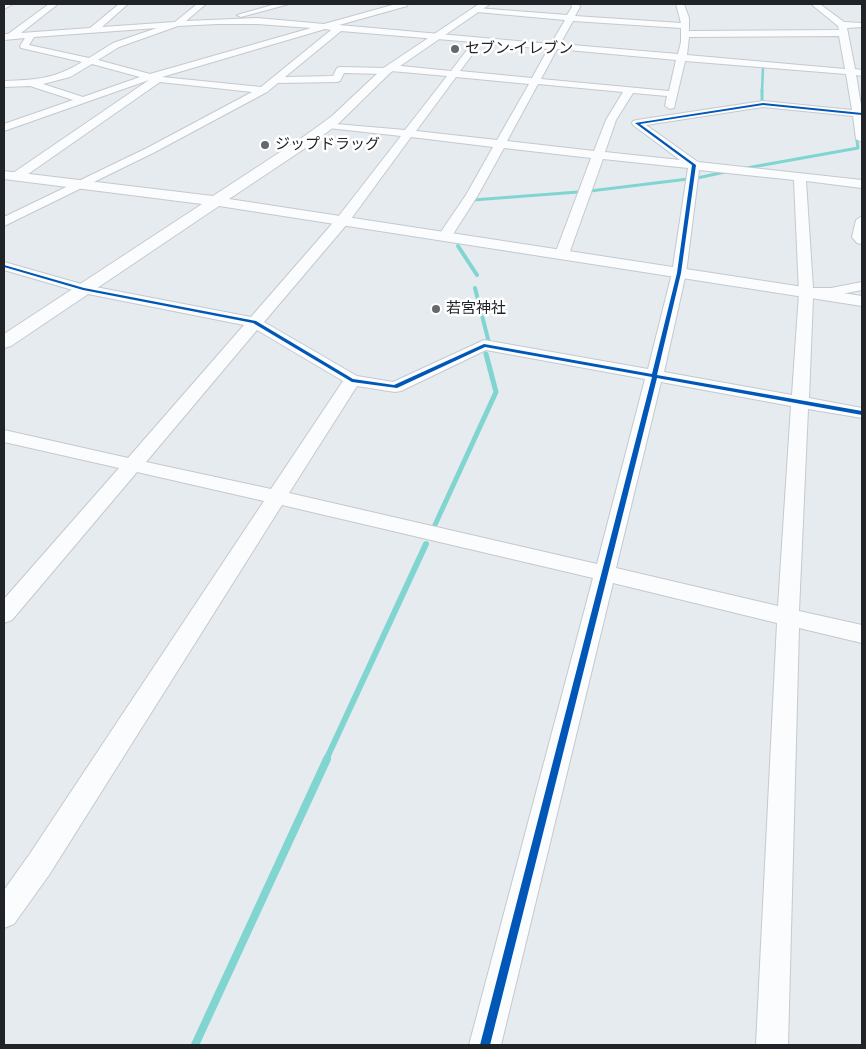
<!DOCTYPE html>
<meta charset="utf-8">
<style>
body{margin:0}
#map{position:relative;width:866px;height:1049px;overflow:hidden;background:#e6ebf0;font-family:Jost,sans-serif}
canvas{display:block}
.frame{position:absolute;inset:0;border:5px solid #202327;pointer-events:none}
</style>
<div id="map">
<canvas width="866" height="1049"></canvas>
<div class="frame"></div>
</div>
<script>
const g = document.querySelector('canvas').getContext('2d');
g.lineJoin = 'round';
function trace(path, color, width, dash) { g.strokeStyle = color; g.lineWidth = width; g.lineCap = dash ? 'butt' : 'round'; g.setLineDash(dash || []); g.stroke(path); }
function fill(path, color) { g.fillStyle = color; g.fill(path, 'evenodd'); }
function label(font, color, halo, rows, align = 'center') {
  g.font = font + ' Jost,"Noto Sans JP",sans-serif'; g.lineWidth = 5; g.setLineDash([]); g.textBaseline = 'middle'; g.strokeStyle = halo; g.fillStyle = color; for (const [text, x, y, turn = 0] of rows) {
    g.save(); g.translate(x, y); g.rotate((+turn || 0) * Math.PI / 180); g.textAlign = isNaN(turn) ? turn : align; if (halo) g.strokeText(text, 0, 0); g.fillText(text, 0, 0); g.restore();
  }
}
const streamFar5 = new Path2D(`
 M762,91L763,67H769`);
const streamFar4 = new Path2D(`
 M762,90V103H766
 M741,169L858,148L856,133
 M697,178L730,171
 M590,191L688,179
 M473,200L578,192`);
const streamFar3 = new Path2D(`
 M458,246L477,275
 M475,288L489,343`);
const streamFar2 = new Path2D(`
 M434,527L496,392L486,354`);
const streamFar1 = new Path2D(`
 M326,760L426,544`);
const stream = new Path2D(`
 M195,1045L327,759`);
const minor = new Path2D(`
 M4,4H13L4,9Z
 M49,4H58L21,33L90,28L119,4H128L102,27L175,22L197,4H206L186,21L257,18L324,24L396,4H408L407,6L339,25L551,44L565,20L477,12L473,10L477,8L567,15L572,7L571,4H579L580,7L575,16L681,23L676,4H684L689,18V31L839,30L838,26L811,4H820L844,22L862,23V27L847,28L855,69L862,70V76L856,75L862,111V142L856,139L853,116L763,107L646,125L698,162L862,180V188L806,181L813,288H831L862,282V290L831,296L813,297L809,398L862,408V418L808,409L799,611L862,625V643L799,628L788,1045H756L777,623L613,583L501,1045H469L593,578L282,505L49,875L14,924L4,928V890L29,855L264,501L137,472L12,620L4,623V599L119,468L4,442V430L128,458L244,325L83,293L4,270V262L85,285L251,317L338,217L401,136L328,128L323,125L324,123L405,130L447,76L391,71L386,74L344,73L340,81L337,82L278,83L267,92L155,152L4,226V217L147,148L252,92L160,82L21,179H13L11,176L13,173L149,80L4,131V124L73,100L30,86L4,87V81C36,80 54,79 82,62L21,48L20,46L25,38L4,40V34H8ZM573,21L681,28V42L678,54L560,44ZM217,24H257L311,28L150,74L98,60L119,47L178,26ZM157,28L113,43L89,58L29,45L34,37ZM325,29L331,30L261,87L162,77ZM341,31L473,42L451,71L391,65L386,68L340,67L337,68L333,76L285,77ZM839,36L845,69L687,55L689,37ZM481,43L548,49L532,78L460,71ZM557,49L676,60L669,91L541,79ZM685,61L846,74L852,110L763,101L637,120L633,121L632,123L633,125L680,160L605,152L616,120L633,93L667,96L665,106L670,109L674,108ZM92,64L140,77L83,97L43,84L70,77ZM456,77L529,84L497,140L416,131ZM538,84L623,92L606,120L594,151L507,141ZM411,137L493,147L466,195L438,236L445,240L450,239L478,195L504,148L591,158L555,254L562,258L569,254L603,159L688,168L672,273L648,369L484,340L393,382L357,376L264,322L348,223ZM699,170L794,180L799,293L792,395L664,372L686,273ZM257,330L343,381L271,489L146,462ZM486,350L645,379L597,564L289,493L357,386L395,392L401,391ZM661,382L791,406L778,606L616,568Z
 M276,4H289L241,17L237,15Z
 M862,216V244L857,243L852,237L856,220Z`);
const tertiary = new Path2D(`
 M479,4H490L390,73L340,122L316,141L229,199L862,296V306L219,206L11,346L4,348V334L202,204L4,179V171L213,196L306,135L332,116L382,69Z`);
const cycleway = new Path2D(`
 M763,103L862,113V115L763,105L640,124L696,165L681,273L657,375L862,411V415L657,378L490,1045H480L652,377L485,347L397,388L352,382L253,323L83,290L4,267V265L84,288L256,321L353,379L394,385L484,344L652,374L677,273L692,165L635,123Z`);
const markers = [
 [455,49,5,"#65696d"],
 [265,145,5,"#65696d"],
 [436,309,5,"#65696d"]
];
const farPoinames = [
 ["セブン-イレブン",465,49],
 ["ジップドラッグ",275,145],
 ["若宮神社",446,309]
];
trace(streamFar5, '#80d5d0', 2.5);
trace(streamFar4, '#80d5d0', 3);
trace(streamFar3, '#80d5d0', 4);
trace(streamFar2, '#80d5d0', 5);
trace(streamFar1, '#80d5d0', 6);
trace(stream, '#80d5d0', 8);
trace(minor, '#c5c9cd', 2);
trace(tertiary, '#c5c9cd', 2);
fill(minor, '#fbfcfd');
fill(tertiary, '#fbfcfd');
fill(cycleway, '#0057b8');
for (const [x, y, r, color] of markers) { const dot = new Path2D(); dot.arc(x, y, r, 0, 2 * Math.PI); g.fillStyle = color; g.fill(dot); trace(dot, '#fff', 2); }
label('15px', '#202327', '#fff', farPoinames, 'left');
</script>
